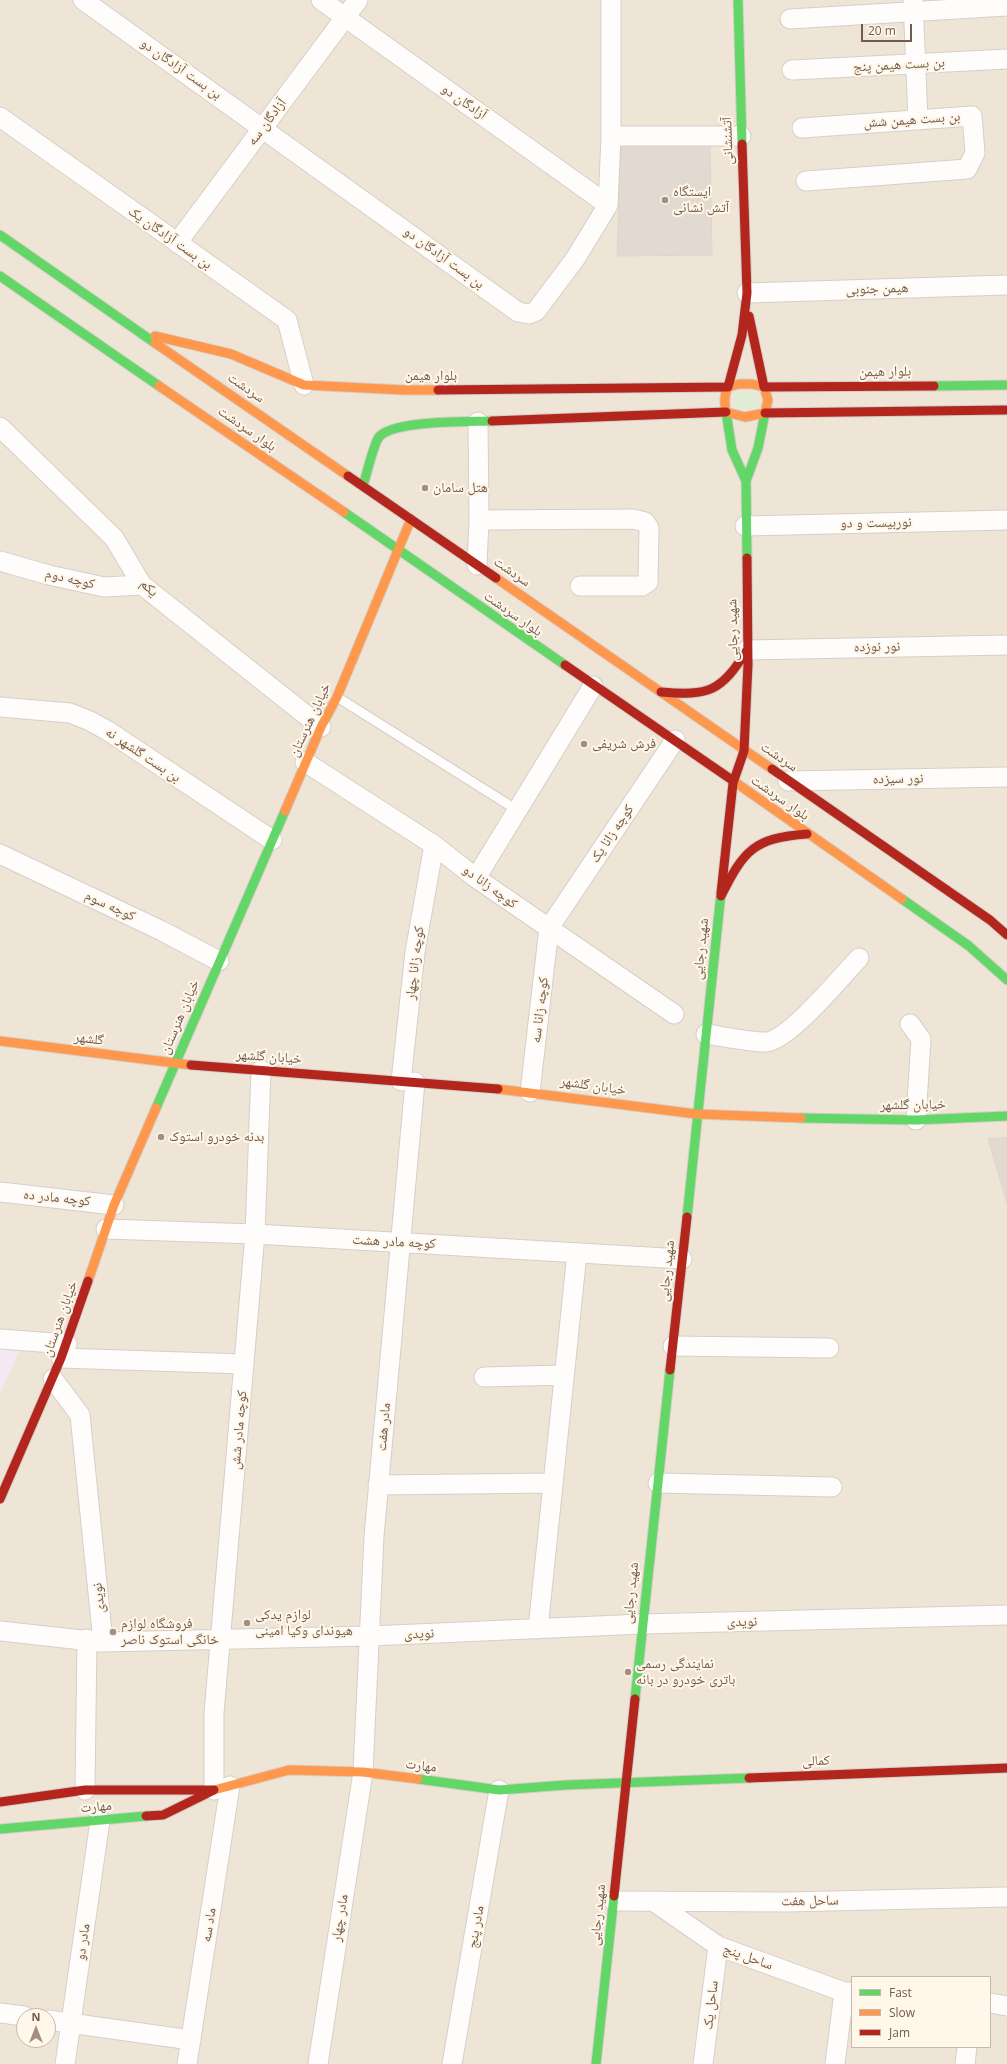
<!DOCTYPE html>
<meta charset="utf-8">
<style>
body{margin:0}
#map{position:relative;width:1007px;height:2064px;overflow:hidden;background:#f6f2ea;font-family:"Open Sans",sans-serif}
canvas{display:block}
.legend{position:absolute;left:851px;top:1976px;width:140px;height:72px;box-sizing:border-box;background:#fff7ea;border:1px solid #c7b8aa;margin:0;padding:5px 7px;list-style:none;font-size:12px;color:#745a4a}
.legend li{display:flex;align-items:center;gap:8px;height:20px}
.legend b{width:20px;border:1px solid #c7b8aa}
.north{position:absolute;left:16px;top:2008px;width:40px;height:40px;box-sizing:border-box;background:#fff7ea;border:1px solid #c7b8aa;border-radius:50%;rotate:0deg;font-size:11px;font-weight:700;line-height:16px;text-align:center;color:#745a4a}
.north::after{content:'';display:block;margin:auto;width:14px;height:18px;background:#a28f82;clip-path:polygon(50% 0,100% 100%,50% 72%,0 100%)}
.scale{position:absolute;left:861px;top:24px;width:51px;height:18px;box-sizing:border-box;border:2px solid #745a4a;border-top:0;padding-left:5px;font-size:12px;line-height:14px;white-space:nowrap;color:#745a4a;-webkit-text-stroke:3px #fff7ea;paint-order:stroke}
</style>
<div id="map">
<canvas width="1007" height="2064"></canvas>
<ul class="legend">
<li><b style="height:5px;background:#63d668"></b>Fast</li>
<li><b style="height:5px;background:#ff974d"></b>Slow</li>
<li><b style="height:5px;background:#b3261e"></b>Jam</li>
</ul>
<div class="north">N</div>
<div class="scale">20 m</div>
</div>
<script>
const g = document.querySelector('canvas').getContext('2d');
g.lineJoin = 'round';
function fill(path, color) { g.fillStyle = color; g.fill(path, 'evenodd'); }
function trace(path, color, width, dash) { g.strokeStyle = color; g.lineWidth = width; g.lineCap = dash ? 'butt' : 'round'; g.setLineDash(dash || []); g.stroke(path); }
function label(font, color, halo, rows, align = 'center') {
  g.font = font + ' "Open Sans","Noto Naskh Arabic",sans-serif'; g.lineWidth = 4; g.setLineDash([]); g.textBaseline = 'middle'; g.strokeStyle = halo; g.fillStyle = color; for (const [text, x, y, turn = 0] of rows) {
    g.save(); g.translate(x, y); g.rotate((+turn || 0) * Math.PI / 180); g.textAlign = isNaN(turn) ? turn : align; if (halo) g.strokeText(text, 0, 0); g.fillText(text, 0, 0); g.restore();
  }
}
const residential = new Path2D(`
 M0,0H1007V2064H0ZM852,1977H990V2047H852ZM24,2016H48V2040H24Z`);
const education = new Path2D(`
 M0,1349L19,1351L0,1394Z`);
const green = new Path2D(`
 M755,391L759,408L736,410L734,394Z`);
const building = new Path2D(`
 M710,143L712,255L617,256L621,144Z
 M1007,1138V1204L988,1139Z`);
const lane = new Path2D(`
 M337,697L517,810`);
const street = new Path2D(`
 M83,0L518,312L529,314L536,311L575,259L608,205L611,136V0
 M321,0L608,205
 M913,0L918,120
 M790,19L1007,6
 M792,70L1007,59
 M0,117L287,320L304,385
 M802,128L972,116L975,153L967,169L806,181
 M611,136H741
 M177,243L358,0
 M747,293L1007,285
 M0,427L114,538L142,585L321,727
 M479,520L633,519L645,522L649,528L648,582L642,586H580
 M745,526L1007,520
 M0,561L49,575L104,587L142,585
 M477,565L479,520L478,422
 M747,650L1007,645
 M0,707L70,713L90,721L108,731L272,840
 M305,762L434,845L476,878L674,1014
 M788,781L1007,777
 M0,854L162,931L219,961
 M476,878L593,686
 M910,1024L921,1039L916,1120
 M706,1034C720,1036 756,1043 767,1042C791,1038 841,977 859,958
 M401,1081L415,952L434,845
 M530,1092L549,928L675,740
 M0,1192L114,1205
 M106,1229L255,1234L682,1259
 M0,1339L67,1344
 M673,1346L829,1348
 M61,1358L244,1364
 M484,1377L564,1375
 M53,1379L80,1415L103,1642L370,1636L642,1624L1007,1615
 M658,1483L832,1487
 M378,1485L553,1483
 M538,1629L577,1253
 M0,1631L100,1642
 M85,1790L87,1639
 M214,1790V1713L255,1234L261,1070
 M614,1901L786,1902L1007,1897
 M653,1901L718,1946L844,1992H852
 M990,2003L1007,2006
 M0,2013L24,2016
 M48,2020L191,2040
 M65,2064L100,1821
 M187,2064L230,1786
 M318,2064L363,1772L374,1536L415,1082
 M452,2064L499,1790
 M703,2064L718,1946
 M835,2064L844,1992
 M965,2064L967,2047`);
const fast = new Path2D(`
 M738,0L742,144
 M0,235L155,343
 M0,276L159,386
 M934,386L1007,385
 M726,412L732,450L746,481
 M363,486C366,476 374,443 379,437C393,420 469,422 492,421
 M344,512L565,665
 M747,558L746,481L758,448L765,413
 M902,899L969,946L1007,980
 M156,1108L285,811
 M801,1118L916,1120L1007,1116
 M687,1217L721,893
 M635,1699L670,1370
 M418,1779L499,1790L566,1785L749,1778
 M0,1829L146,1816
 M596,2064L614,1896`);
const slow = new Path2D(`
 M155,336L231,354L304,385L404,390H438
 M155,343L348,476
 M739,384H752L764,387L768,400L765,413L745,417L726,412C724,403 724,395 728,387Z
 M159,386L344,512
 M496,578L772,769
 M732,780L902,899
 M285,811L321,727L337,697L411,519
 M0,1041L191,1065
 M498,1089L696,1114L801,1118
 M88,1281L114,1205L156,1108
 M214,1790L289,1770L363,1772L418,1779`);
const jam = new Path2D(`
 M749,316L764,387
 M728,387L742,335L747,293L742,144
 M764,387L934,386
 M438,390L728,387
 M765,413L1007,410
 M492,421L726,412
 M348,476L496,578
 M565,665L732,780
 M661,692C709,696 721,692 747,650
 M772,769L990,920L1007,935
 M721,893L733,783L744,751L748,664L747,558
 M721,896C744,850 754,838 807,834
 M191,1065L498,1089
 M670,1370L687,1217
 M0,1499L61,1358L88,1281
 M749,1778L1007,1768
 M0,1802L85,1790H214L163,1815L146,1816
 M614,1896L635,1699`);
const markers = [
 [665,200,4,"#a28f82"],
 [425,488,4,"#a28f82"],
 [584,744,4,"#a28f82"],
 [161,1137,4,"#a28f82"],
 [247,1623,4,"#a28f82"],
 [113,1632,4,"#a28f82"],
 [628,1672,4,"#a28f82"]
];
const streetNames = [
 ["بن بست هیمن پنج",899,65,-3],
 ["بن بست آزادگان دو",181,69,35],
 ["آزادگان دو",464,102,35],
 ["بن بست هیمن شش",912,120,-4],
 ["آزادگان سه",267,122,-53],
 ["آتشنشانی",728,141,-92],
 ["بن بست آزادگان یک",170,238,35],
 ["بن بست آزادگان دو",444,258,36],
 ["هیمن جنوبی",877,289,-2],
 ["بلوار هیمن",885,372,-1],
 ["بلوار هیمن",431,376],
 ["سردشت",246,388,35],
 ["بلوار سردشت",247,429,35],
 ["نوربیست و دو",876,523,-1],
 ["سردشت",512,572,35],
 ["کوچه دوم",70,579,13],
 ["یکم",149,588,44],
 ["بلوار سردشت",513,614,35],
 ["شهید رجایی",733,630,-91],
 ["نور نوزده",877,647,-1],
 ["خیابان هنرستان",310,720,-65],
 ["بن بست گلشهر نه",143,755,34],
 ["سردشت",779,757,34],
 ["نور سیزده",898,779,-1],
 ["بلوار سردشت",780,798,35],
 ["کوچه زانا یک",612,834,-56],
 ["کوچه زانا دو",490,887,36],
 ["کوچه سوم",110,906,25],
 ["شهید رجایی",701,949,-84],
 ["کوچه زانا چهار",415,963,-83],
 ["کوچه زانا سه",540,1010,-83],
 ["خیابان هنرستان",180,1017,-67],
 ["گلشهر",89,1039,7],
 ["خیابان گلشهر",269,1057,4],
 ["خیابان گلشهر",593,1086,8],
 ["خیابان گلشهر",913,1105,-1],
 ["کوچه مادر ده",57,1198,6],
 ["کوچه مادر هشت",394,1242,3],
 ["شهید رجایی",667,1271,-84],
 ["خیابان هنرستان",60,1319,-70],
 ["مادر هفت",384,1427,-85],
 ["کوچه مادر شش",239,1430,-85],
 ["شهید رجایی",631,1593,-84],
 ["نویدی",99,1598,-96],
 ["نویدی",742,1622,-1],
 ["نویدی",419,1634,-2],
 ["کمالی",816,1761,-2],
 ["مهارت",421,1766,7],
 ["مهارت",96,1807,-5],
 ["ساحل هفت",810,1901,-1],
 ["شهید رجایی",598,1915,-84],
 ["مادر چهار",340,1918,-81],
 ["ماد سه",209,1925,-81],
 ["مادر پنج",476,1927,-80],
 ["مادر دو",83,1942,-82],
 ["ساحل پنج",748,1957,20],
 ["ساحل یک",711,2005,-83]
];
const poiNames = [
 ["ایستگاه",673,192],
 ["آتش نشانی",673,208],
 ["هتل سامان",433,488],
 ["فرش شریفی",592,744],
 ["بدنه خودرو استوک",169,1137],
 ["لوازم یدکى",255,1615],
 ["هیونداى وکیا امینى",255,1631],
 ["فروشگاه لوازم",121,1624],
 ["خانگى استوک ناصر",121,1640],
 ["نمایندگی رسمی",636,1664],
 ["باتری خودرو در بانه",636,1680]
];
fill(residential, '#efe5d7');
fill(education, '#f3e9f2');
fill(green, '#e2edd5');
fill(building, '#e2dad1');
trace(building, '#dfd5cc', 1);
trace(lane, '#d5cfc8', 11);
trace(street, '#d5cfc8', 21);
trace(fast, '#d5cec6', 11);
trace(slow, '#d5cec6', 11);
trace(jam, '#d5cec6', 11);
trace(lane, '#fefdfc', 9);
trace(street, '#fefdfc', 19);
trace(fast, '#63d668', 9);
trace(slow, '#ff974d', 9);
trace(jam, '#b3261e', 9);
for (const [x, y, r, color] of markers) { const dot = new Path2D(); dot.arc(x, y, r, 0, 2 * Math.PI); g.fillStyle = color; g.fill(dot); trace(dot, '#fff7ea', 1.5); }
label('14px', '#745a4a', '#fff7ea', streetNames);
label('14px', '#745a4a', '#fff7ea', poiNames, 'left');
</script>
